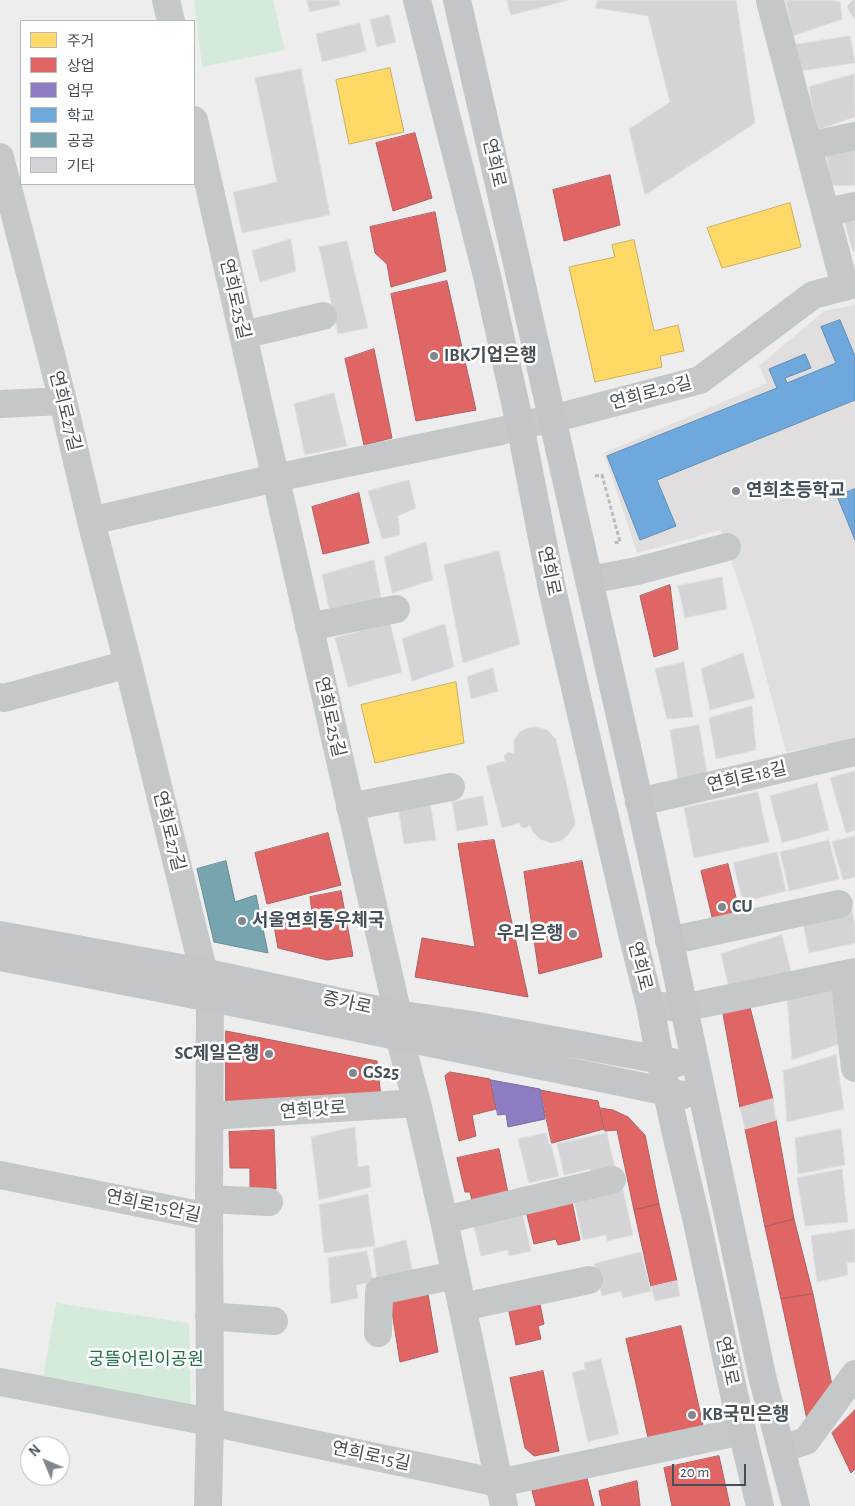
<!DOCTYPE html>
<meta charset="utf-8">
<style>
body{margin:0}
#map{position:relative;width:855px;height:1506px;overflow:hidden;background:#eeeded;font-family:"Alegreya Sans","Noto Sans KR",sans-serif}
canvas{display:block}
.legend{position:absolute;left:20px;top:20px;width:175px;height:165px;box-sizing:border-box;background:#fff;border:1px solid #b5b9bc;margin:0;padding:6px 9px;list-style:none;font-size:15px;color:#465058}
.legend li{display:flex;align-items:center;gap:10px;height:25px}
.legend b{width:25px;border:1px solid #b5b9bc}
.north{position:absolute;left:20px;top:1436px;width:50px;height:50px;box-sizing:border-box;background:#fff;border:1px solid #b5b9bc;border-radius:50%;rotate:315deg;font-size:14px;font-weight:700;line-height:20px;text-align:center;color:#465058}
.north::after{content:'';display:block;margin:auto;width:18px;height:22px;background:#81878c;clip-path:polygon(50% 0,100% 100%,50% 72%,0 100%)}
.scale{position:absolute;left:672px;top:1464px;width:74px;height:22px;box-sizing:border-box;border:2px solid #465058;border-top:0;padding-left:6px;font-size:15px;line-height:18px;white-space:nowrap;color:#465058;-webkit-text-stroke:4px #fff;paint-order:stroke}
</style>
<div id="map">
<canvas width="855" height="1506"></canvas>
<ul class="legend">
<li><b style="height:14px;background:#ffd966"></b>주거</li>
<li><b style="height:14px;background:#e06666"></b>상업</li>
<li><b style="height:14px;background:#8e7cc3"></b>업무</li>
<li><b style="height:14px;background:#6fa8dc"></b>학교</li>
<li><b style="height:14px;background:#76a5af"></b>공공</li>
<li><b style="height:14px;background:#d4d4d6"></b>기타</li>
</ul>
<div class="north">N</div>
<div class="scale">20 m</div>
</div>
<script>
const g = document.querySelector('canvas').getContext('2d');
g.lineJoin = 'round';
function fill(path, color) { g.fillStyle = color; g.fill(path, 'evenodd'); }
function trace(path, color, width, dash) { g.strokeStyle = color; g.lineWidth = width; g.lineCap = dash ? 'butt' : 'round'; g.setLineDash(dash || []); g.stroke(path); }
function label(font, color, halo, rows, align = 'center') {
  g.font = font + ' "Alegreya Sans","Noto Sans KR",sans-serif'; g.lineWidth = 5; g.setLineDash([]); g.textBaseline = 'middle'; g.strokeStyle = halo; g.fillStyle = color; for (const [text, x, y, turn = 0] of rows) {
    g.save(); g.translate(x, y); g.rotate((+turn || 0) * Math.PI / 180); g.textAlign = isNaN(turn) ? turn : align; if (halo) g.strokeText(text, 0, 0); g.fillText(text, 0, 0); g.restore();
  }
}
const education = new Path2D(`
 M855,305V739L786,752L751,620L721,530L637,553L604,453L767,383L759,366L824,311Z`);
const green = new Path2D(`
 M194,0H273L285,50L202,67Z
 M56,1303L189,1323L191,1411L42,1383Z`);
const homes = new Path2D(`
 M390,68L404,132L349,144L336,80Z
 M790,203L801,247L722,268L707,228Z
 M634,240L654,331L678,325L684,351L660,356L662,367L595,382L569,267L615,257L612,245Z
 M456,682L464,743L375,763L361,705Z`);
const shops = new Path2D(`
 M415,133L432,198L393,211L376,143Z
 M610,175L620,225L564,241L553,190Z
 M435,212L446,271L391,287L387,264L375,253L370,227Z
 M447,281L476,410L416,421L391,294Z
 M374,349L392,438L364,445L345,359Z
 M359,493L369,543L323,554L312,507Z
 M670,585L678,649L654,657L640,596Z
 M328,833L341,885L267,904L255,853Z
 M494,840L528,997L415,977L422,938L475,947L458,844Z
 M582,861L602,957L539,974L524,872Z
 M728,864L740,914L713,921L701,871Z
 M341,891L353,956L327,960L278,948L274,926L313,919L310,897Z
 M749,1003L773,1099L740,1108L722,1008Z
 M226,1031L377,1061L381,1097L226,1107Z
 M450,1072L490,1079L496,1109L472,1115L476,1136L459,1141L445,1076Z
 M540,1090L598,1101L604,1129L552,1143Z
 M600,1108L613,1110L628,1117L645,1135L659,1204L634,1210L617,1130L605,1131Z
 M776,1120L794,1219L765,1227L745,1129Z
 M274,1130L276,1189L250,1190V1168H230L229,1132Z
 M499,1149L508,1193L472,1201L470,1192H465L457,1158Z
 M571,1197L580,1240L558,1245L556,1239L534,1244L525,1207Z
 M659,1204L677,1281L651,1287L634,1210Z
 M794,1219L813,1294L781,1299L765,1227Z
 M428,1294L438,1352L400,1362L390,1300Z
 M538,1294L544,1324L538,1326L541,1339L516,1345L507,1302Z
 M813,1294L833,1390L808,1424L781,1299Z
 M681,1326L704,1430L649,1442L626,1339Z
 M543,1371L559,1451L534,1456L525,1448L510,1378Z
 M855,1410V1469L851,1473L832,1433Z
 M719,1456L730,1506H672L664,1468Z
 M587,1478L594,1506H536L532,1491Z
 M637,1481L640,1506H602L599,1491Z`);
const offices = new Path2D(`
 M491,1080L540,1089L545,1119L508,1127L506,1114L498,1115Z`);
const schools = new Path2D(`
 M840,320L855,356V400L657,480L676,526L640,540L607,456L777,388L769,369L805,354L811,368L785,378L787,383L836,363L821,327Z
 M855,489V540L837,496Z`);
const public = new Path2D(`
 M226,861L235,902L256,895L268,953L214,942L197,869Z`);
const building = new Path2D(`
 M307,0H339L340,5L310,12Z
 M507,0H569L511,15Z
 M598,0H736L755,123L645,195L629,129L670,102L648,16L595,8Z
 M786,0H830L840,2L842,19L793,36Z
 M853,0H855V20L847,7Z
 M389,15L396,42L377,47L370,20Z
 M360,23L366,51L322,62L316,34Z
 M850,36L855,63L799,71L793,45Z
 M301,69L330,215L242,233L233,192L277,182L255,78Z
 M854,74L855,117L817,130L809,87Z
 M855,149V185L830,186L827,155Z
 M855,217V251L853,252L844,220Z
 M291,239L296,271L260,282L252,251Z
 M347,241L368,328L338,334L319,247Z
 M334,393L347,446L305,455L294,404Z
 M409,480L416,508L398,516L400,535L382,539L368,491Z
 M426,542L433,580L392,593L384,557Z
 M499,551L520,644L463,663L444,565Z
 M374,560L382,603L331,617L322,575Z
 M722,577L727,609L685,618L678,586Z
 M390,623L402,672L348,687L335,638Z
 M445,624L454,667L412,681L402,639Z
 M743,653L755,698L710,710L701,669Z
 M684,662L693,717L667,719L655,669Z
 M493,668L498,691L471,699L467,677Z
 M752,706L756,750L716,759L709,718Z
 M699,725L707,773L678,781L670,730Z
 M535,727L546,729L556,739L575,821L574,826L567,836L562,840L552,843L540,839L533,832L530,825L526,828L521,827L519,823L502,828L486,766L505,761L504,756L508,752L514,754V741L516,737L520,732L527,728Z
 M855,771V830L846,833L830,778Z
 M817,783L829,830L782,843L770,796Z
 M758,792L769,842L694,858L684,808Z
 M483,796L488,825L457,831L452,802Z
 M430,801L436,840L404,844L398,806Z
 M855,836V877L843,880L832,842Z
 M829,840L839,879L789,891L780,852Z
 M777,852L786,891L743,902L733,863Z
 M852,910L855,926V943L809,953L803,923Z
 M782,935L792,975L729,989L721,954Z
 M835,985L839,1044L792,1060L787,997Z
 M836,1055L844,1109L787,1122L783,1071Z
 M773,1099L776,1120L745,1129L740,1108Z
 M355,1127L358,1167L369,1165L371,1187L319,1200L311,1137Z
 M841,1129L845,1165L798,1174L795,1138Z
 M546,1133L549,1144H551L559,1176L529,1183L518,1139Z
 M607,1133L615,1169L591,1174L590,1169L564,1175L557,1144Z
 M842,1169L848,1222L805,1226L797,1178Z
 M622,1185L633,1235L607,1241L606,1235L583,1240L573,1196Z
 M368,1194L375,1246L324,1253L319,1205Z
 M521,1207L531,1251L509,1256L508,1250L481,1256L472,1218Z
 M855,1229V1262L847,1263L848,1275L817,1282L811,1236Z
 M406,1240L414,1277L378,1286L373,1249Z
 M367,1251L373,1282L356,1285L358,1298L331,1304L328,1258Z
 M641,1252L651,1291L623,1298L621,1291L602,1296L594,1264Z
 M677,1281L680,1296L655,1301L651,1287Z
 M601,1359L619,1434L588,1442L572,1373L585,1369L584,1363Z`);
const path = new Path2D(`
 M595,476L602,475L620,542L612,543`);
const minor = new Path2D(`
 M166,0L171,21
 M770,1L845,287
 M194,120L396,1006L399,1036L417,1103L444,1220L504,1506
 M808,146L855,136
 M0,157L63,401L91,521L128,664L210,998L209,1199L210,1422L208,1506
 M826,212L855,206
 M243,335L323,316
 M0,404L63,401
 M91,521L275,478L501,431L520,425L552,419L700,380L813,295L855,284
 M589,580L637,571L727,547
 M309,627L396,609
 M0,697L4,698L128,664
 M639,802L855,752
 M350,807L451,787
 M669,941L839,904
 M844,975L855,1068
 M650,1005L683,1008L855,972
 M210,1116L417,1103
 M0,1175L209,1217
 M209,1199L269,1202
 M444,1220L612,1180
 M462,1307L589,1280
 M209,1316L274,1321
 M378,1333L379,1291L455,1275
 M0,1382L210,1422L499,1483L742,1431
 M781,1449L806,1441L855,1374`);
const major = new Path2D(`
 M417,0L487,276L520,425L552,589L635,946L650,1005L660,1060L676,1134L697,1222L742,1431L760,1506
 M457,0L650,848L763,1380L796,1506
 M0,935L203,972L396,1014L473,1025L677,1063
 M0,957L241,1004L683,1095`);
const markers = [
 [434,356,5,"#81878c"],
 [736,491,5,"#81878c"],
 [722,907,5,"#81878c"],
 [242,921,5,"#81878c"],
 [573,934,5,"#81878c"],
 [269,1054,5,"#81878c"],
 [353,1073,5,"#81878c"],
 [692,1415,5,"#81878c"]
];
const streetNames = [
 ["연희로",494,163,77],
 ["연희로25길",235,299,77],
 ["연희로20길",651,393,-15],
 ["연희로27길",65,411,76],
 ["연희로",549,571,78],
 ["연희로25길",330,717,77],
 ["연희로18길",747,777,-13],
 ["연희로27길",169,831,76],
 ["연희로",640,966,76],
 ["증가로",347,1003,12],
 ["연희맛로",313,1110,-4],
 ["연희로15안길",153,1206,12],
 ["연희로",727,1361,78],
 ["연희로15길",371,1456,12]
];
const poiNames = [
 ["IBK기업은행",444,356],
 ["연희초등학교",746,491],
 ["CU",732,907],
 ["서울연희동우체국",252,921],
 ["우리은행",563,934,"right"],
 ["SC제일은행",259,1054,"right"],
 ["GS25",363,1073],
 ["KB국민은행",702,1415]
];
const parkNames = [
 ["궁뜰어린이공원",146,1360]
];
fill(education, '#e0dede');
fill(green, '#d4ebdc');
fill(homes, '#ffd966');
trace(homes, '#c8b062', 1);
fill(shops, '#e06666');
trace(shops, '#b25f62', 1);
fill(offices, '#8e7cc3');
trace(offices, '#786fa3', 1);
fill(schools, '#6fa8dc');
trace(schools, '#638eb4', 1);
fill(public, '#76a5af');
trace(public, '#688c95', 1);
fill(building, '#d4d4d6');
trace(building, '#dfdfe0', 1);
trace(path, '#b4bfbc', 3, [4, 2.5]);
trace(minor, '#c5c8c9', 28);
trace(major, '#c3c6c8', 28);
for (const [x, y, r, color] of markers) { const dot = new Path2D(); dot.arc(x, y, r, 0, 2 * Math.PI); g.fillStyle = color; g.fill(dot); trace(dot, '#fff', 2); }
label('18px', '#465058', '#fff', streetNames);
label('bold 18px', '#465058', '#fff', poiNames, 'left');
label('18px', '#1e7248', '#fff', parkNames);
</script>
